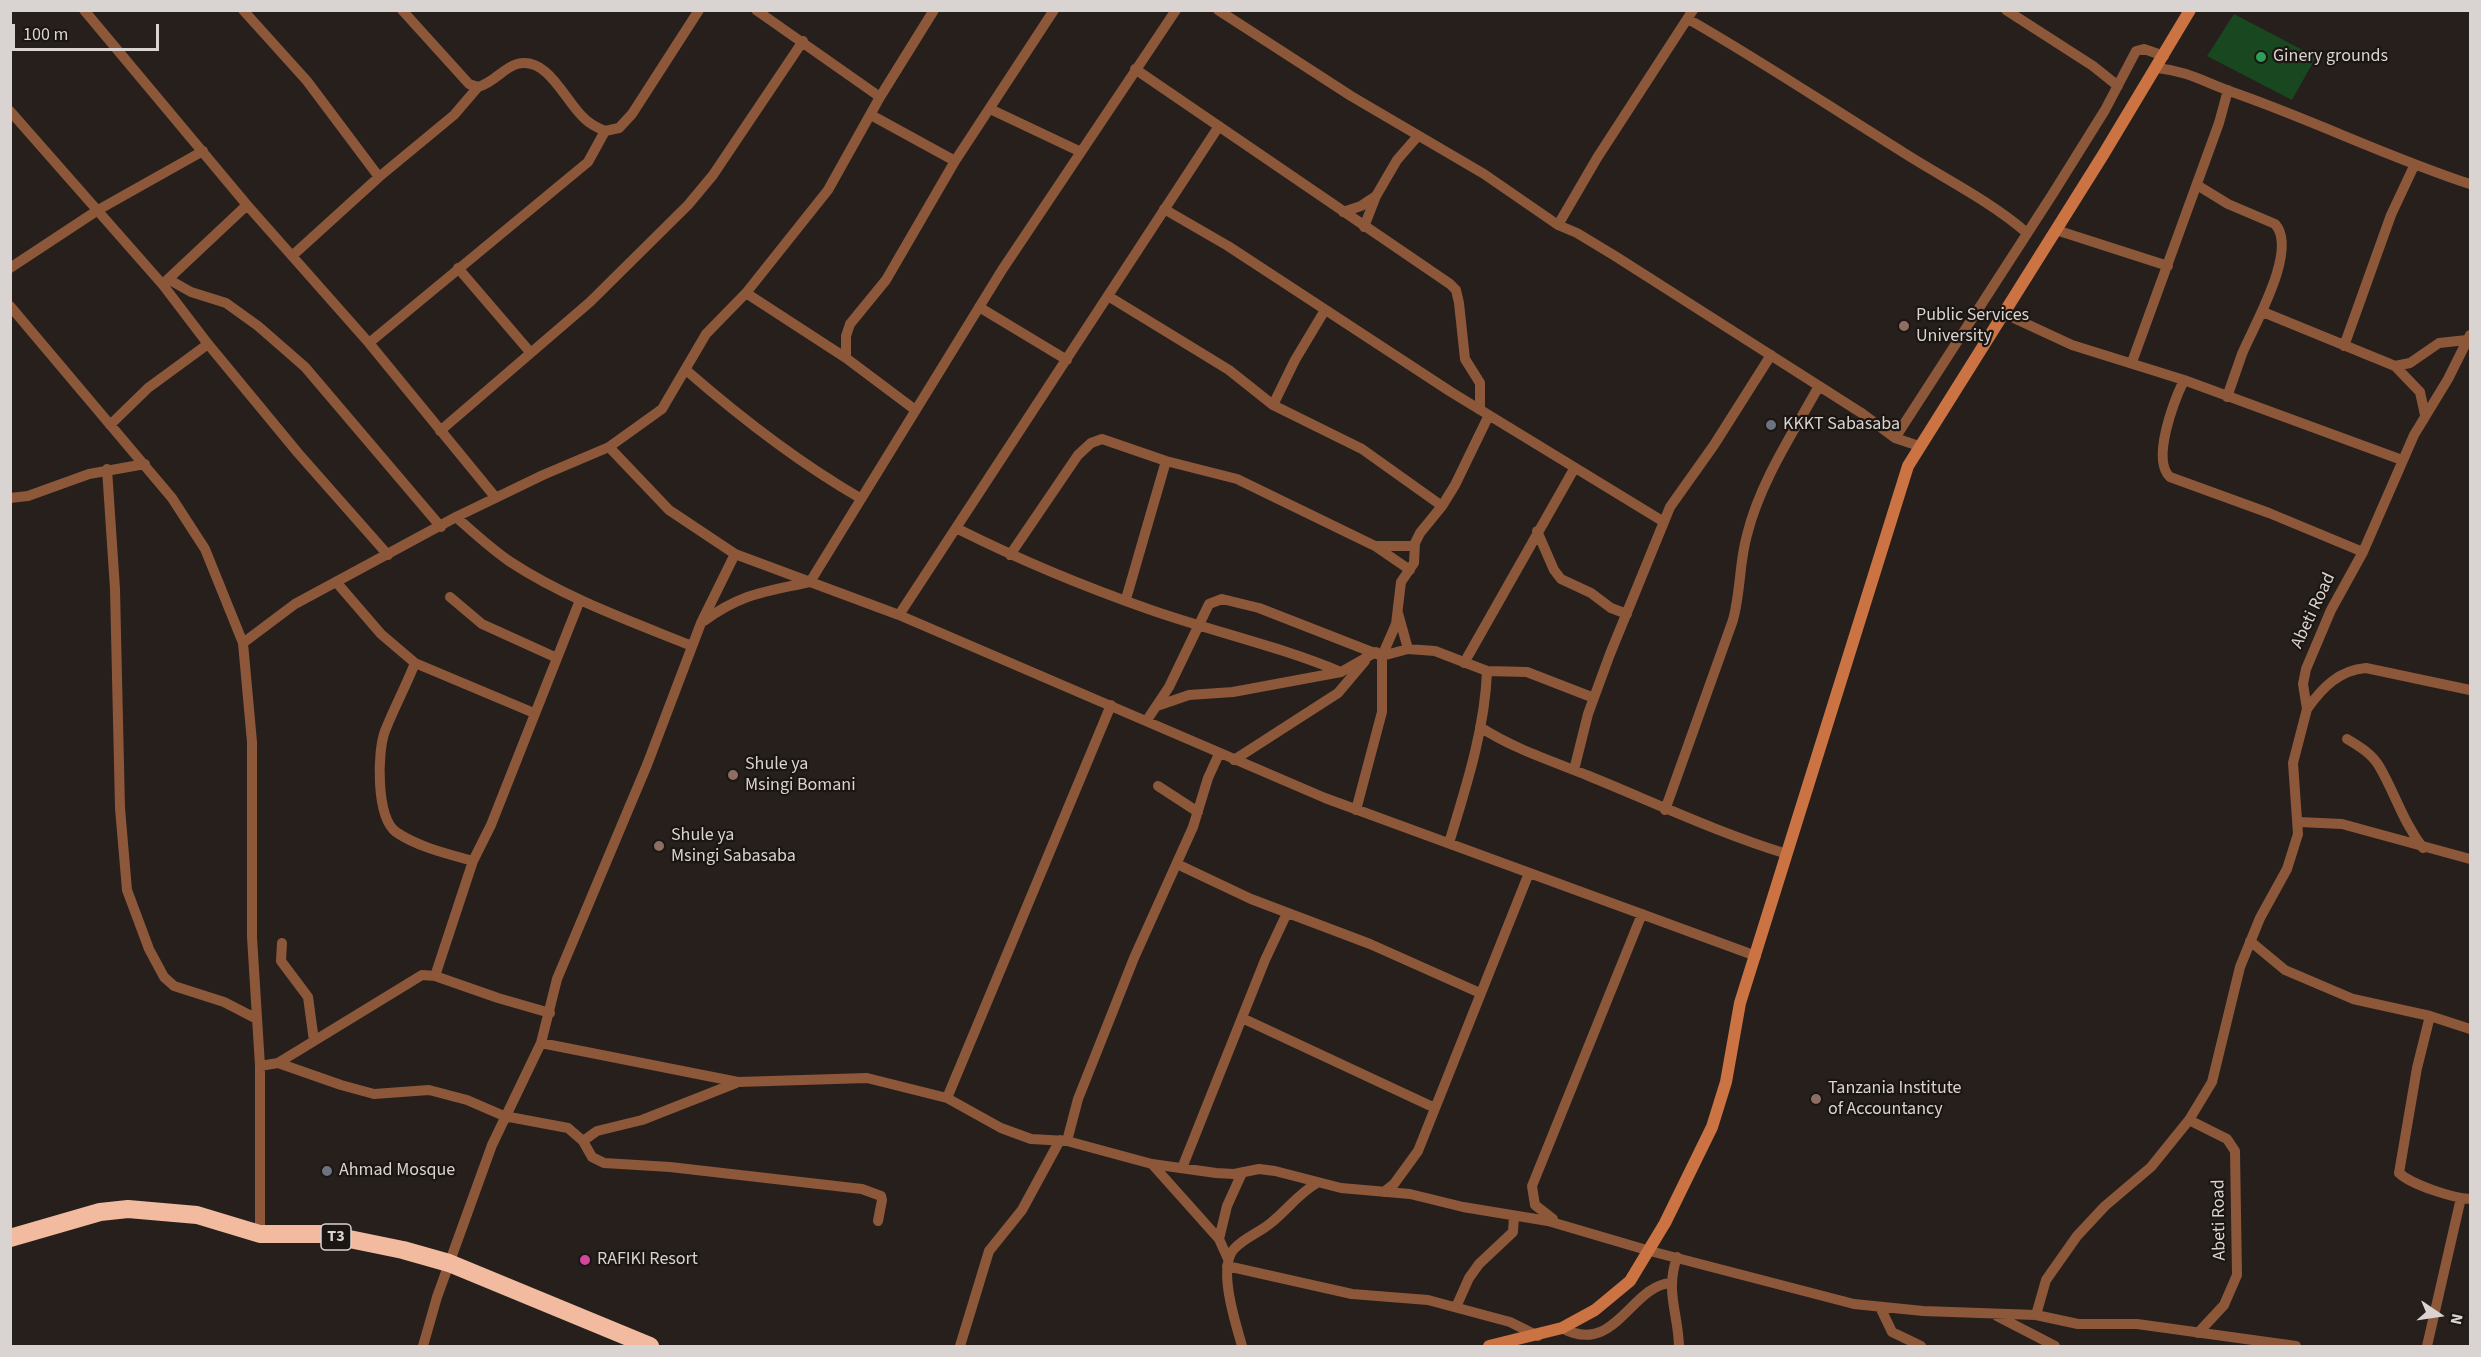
<!DOCTYPE html>
<style>
body{margin:0}
#map{position:relative;width:2481px;height:1357px;overflow:hidden;background:#261f1b;font-family:"Source Sans 3",sans-serif}
canvas{display:block}
.frame{position:absolute;inset:0;border:12px solid #d9d4d1;pointer-events:none}
.north{position:absolute;left:2409px;top:1285px;width:60px;height:60px;-webkit-text-stroke:4px #1c1612;paint-order:stroke;rotate:103deg;font-size:16px;font-weight:700;line-height:24px;text-align:center;color:#d9d4d1}
.north::after{content:'';display:block;margin:auto;width:21px;height:27px;background:#d9d4d1;clip-path:polygon(50% 0,100% 100%,50% 72%,0 100%)}
.scale{position:absolute;left:12px;top:24px;width:147px;height:27px;box-sizing:border-box;border:3px solid #d9d4d1;border-top:0;padding-left:8px;font-size:18px;line-height:21px;white-space:nowrap;color:#d9d4d1;-webkit-text-stroke:4px #1c1612;paint-order:stroke}
</style>
<div id="map">
<canvas width="2481" height="1357"></canvas>
<div class="frame"></div>
<div class="north">N</div>
<div class="scale">100 m</div>
</div>
<script>
const g = document.querySelector('canvas').getContext('2d');
g.lineJoin = 'round';
function fill(path, color) { g.fillStyle = color; g.fill(path, 'evenodd'); }
function trace(path, color, width, dash) { g.strokeStyle = color; g.lineWidth = width; g.lineCap = dash ? 'butt' : 'round'; g.setLineDash(dash || []); g.stroke(path); }
function label(font, color, halo, rows, align = 'center') {
  g.font = font + ' "Source Sans 3",sans-serif'; g.lineWidth = 4.5; g.setLineDash([]); g.textBaseline = 'middle'; g.strokeStyle = halo; g.fillStyle = color; for (const [text, x, y, turn = 0] of rows) {
    g.save(); g.translate(x, y); g.rotate((+turn || 0) * Math.PI / 180); g.textAlign = isNaN(turn) ? turn : align; if (halo) g.strokeText(text, 0, 0); g.fillText(text, 0, 0); g.restore();
  }
}
const green = new Path2D(`
 M2234,14L2316,57L2292,100L2207,56Z`);
const street = new Path2D(`
 M84,10L247,205L369,343L496,498
 M243,10L307,81L379,177
 M402,10L469,84L478,87C495,82 503,68 517,64C549,56 565,102 585,119C590,124 598,128 605,131L619,128L632,114L699,10
 M756,10L880,97
 M1218,10L1351,96L1484,174L1558,225L1577,233L1615,256L1863,414L1895,438L1919,446
 M2006,10L2093,66L2118,86
 M1688,19C1760,60 1830,107 1901,151C1943,178 1989,200 2027,233
 M2157,68C2188,71 2206,83 2235,93C2315,121 2390,158 2470,184
 M1135,69L1450,284L1456,290L1459,303L1465,359L1480,383V410
 M990,109L1081,152
 M10,111L163,285L208,344L298,453L388,555
 M871,115L955,161
 M2197,185L2228,204L2275,224C2299,250 2253,327 2242,354C2237,368 2232,383 2227,397
 M1164,209L1228,246L1451,392L1664,522
 M1343,212L1361,206L1376,196L1397,160L1417,137
 M1558,225L1597,158L1693,10
 M1364,227L1376,196
 M2056,230L2168,266
 M292,256L379,177L454,115L478,87
 M10,268L98,210L203,151
 M458,268L530,352
 M168,279L191,292L226,303L258,326L305,367L441,527
 M165,282L247,205
 M746,293L846,358L914,409
 M1108,296L1229,370L1273,405L1362,449L1442,506
 M10,306L172,498L205,549L243,643L252,742V937L260,1066V1234
 M979,307L1067,360
 M2263,312L2395,366L2410,363L2439,343L2467,340
 M2003,313L2072,345L2184,380L2402,460
 M369,343L588,162L605,131
 M2344,346L2391,215L2414,166
 M846,358V336L850,324L886,280L955,161L1054,10
 M2132,362L2219,123L2228,90
 M2395,366L2420,392L2425,415
 M686,370C741,418 796,461 860,498
 M2184,380C2174,401 2151,460 2170,477L2269,513L2363,552
 M1273,405L1295,360L1325,310
 M110,425L148,388L208,344
 M440,431L590,302L688,205L713,175L803,41
 M1895,438L2052,195L2105,110L2136,51L2144,49L2164,56
 M609,447L669,510L735,554L899,615L1325,798L1756,956
 M107,469L115,589L120,808L127,890L149,949L164,977L174,986L224,1002L257,1019
 M10,498L28,496L89,474L145,464
 M456,517C473,532 490,548 509,561C565,598 630,621 692,646
 M958,529C1020,560 1085,587 1151,610C1214,632 1279,646 1341,672
 M1537,531L1554,570L1561,579L1591,593L1611,608L1627,614
 M1376,546H1415
 M1010,555L1078,455L1091,443L1102,439L1166,461L1237,479L1375,546L1410,570
 M337,583L381,634L415,663L534,713
 M450,597L482,624L557,658
 M1126,599L1166,461
 M1398,613L1408,649
 M899,615L1219,126
 M704,621C742,593 765,592 810,582L1002,270L1176,10
 M243,643L295,604L456,517L543,475L609,447L662,409L706,334L746,293L828,190L880,97L934,10
 M415,663C406,686 394,708 385,731C377,752 376,817 396,832C418,847 448,854 473,861
 M1464,663L1574,469
 M1157,706L1189,695L1233,692L1341,672L1376,652
 M2307,709C2322,688 2339,670 2366,668L2470,690
 M1147,720L1169,687L1209,604L1222,599L1259,608L1382,656L1408,649L1435,651L1487,671L1527,672L1594,698
 M1480,727C1514,749 1552,761 1589,776C1655,803 1719,833 1787,854
 M2347,739C2359,746 2372,754 2379,766C2395,793 2403,822 2423,848
 M1234,760L1338,693L1365,661
 M1574,770L1588,714L1610,654L1670,507L1714,445L1771,355
 M1158,786L1198,812
 M1356,810L1382,712V656L1396,624L1401,582L1414,563L1415,543L1420,533L1442,506L1455,485L1489,415
 M1665,810L1733,620C1741,591 1739,563 1747,535C1760,482 1793,433 1819,386
 M2299,822L2342,824L2470,859
 M1449,843C1466,787 1485,729 1487,671
 M1177,864L1251,899L1370,944L1480,993
 M2250,941L2285,970L2353,999L2430,1016L2470,1029
 M282,943L281,961L308,997L314,1041
 M435,976L473,861L491,825L580,600
 M2430,1016L2417,1068L2399,1173C2412,1185 2453,1198 2470,1199
 M1242,1018L1435,1108
 M541,1043L738,1082L867,1078L947,1098L1001,1128L1031,1139L1067,1141L1152,1164L1216,1173L1234,1174L1259,1169L1275,1171L1341,1188L1410,1194L1463,1207L1548,1221L1650,1251L1854,1304L1923,1311L2036,1315L2078,1324H2137L2296,1346
 M278,1063L422,975L435,976L498,998L550,1013
 M260,1066L278,1063L341,1085L374,1094L429,1090L467,1100L504,1116L568,1128L583,1141L592,1157L604,1163L670,1167L862,1189L881,1196L882,1200L878,1221
 M947,1098L1111,705
 M2189,1120L2227,1139L2235,1151L2237,1275L2224,1305L2198,1333
 M583,1141L597,1131L642,1120L736,1083
 M1067,1141L1078,1099L1134,958L1193,827L1208,778L1219,754
 M1152,1164L1219,1239
 M1182,1168L1265,960L1287,913
 M1384,1192L1394,1184L1418,1151L1529,873
 M1553,1219L1535,1205L1532,1186L1642,914
 M1677,1257C1665,1292 1678,1312 1679,1346
 M1228,1259L1219,1239L1227,1206L1242,1173
 M1227,1266L1352,1294L1428,1300L1510,1322L1538,1336
 M1456,1307L1469,1278L1479,1264L1513,1232L1514,1216
 M1880,1307L1892,1332L1921,1346
 M2036,1315L2046,1280L2077,1236L2105,1206L2151,1167L2189,1120L2212,1082L2240,967L2260,918L2287,869L2298,834L2293,763L2307,709L2303,684L2306,669L2331,610L2363,552L2414,435L2448,379L2470,335
 M1997,1316L2055,1346
 M1562,1328C1615,1357 1631,1285 1671,1283
 M423,1346L437,1297L492,1145L541,1043L557,979L647,765L701,623L735,554
 M960,1346L989,1251L1022,1210L1060,1140
 M1242,1346C1236,1324 1217,1268 1234,1249C1245,1237 1261,1232 1272,1222C1288,1209 1298,1194 1317,1183
 M2427,1346L2461,1198`);
const secondary = new Path2D(`
 M1489,1346L1562,1328L1595,1310L1630,1281L1665,1223L1712,1127L1726,1082L1740,1003L1908,466L2103,155L2190,10`);
const highway = new Path2D(`
 M10,1238L100,1212L128,1209L197,1215L260,1234H325L403,1250L449,1263L650,1346`);
const markers = [
 [2261,57,6,"#2e9e5b"],
 [1904,326,6,"#8d6e63"],
 [1771,425,6,"#6b7280"],
 [733,775,6,"#8d6e63"],
 [659,846,6,"#8d6e63"],
 [1816,1099,6,"#8d6e63"],
 [327,1171,6,"#6b7280"],
 [585,1260,6,"#d1479c"]
];
const shields = [
 [336,1237,30]
];
const shieldNames = [
 ["T3",336,1237]
];
const poiNames = [
 ["Ginery grounds",2273,57],
 ["Public Services",1916,316],
 ["University",1916,337],
 ["KKKT Sabasaba",1783,425],
 ["Shule ya",745,765],
 ["Msingi Bomani",745,786],
 ["Shule ya",671,836],
 ["Msingi Sabasaba",671,857],
 ["Tanzania Institute",1828,1089],
 ["of Accountancy",1828,1110],
 ["Ahmad Mosque",339,1171],
 ["RAFIKI Resort",597,1260]
];
const streetNames = [
 ["Abeti Road",2314,611,-65],
 ["Abeti Road",2220,1220,-91]
];
fill(green, '#194720');
trace(street, '#8d573a', 10);
trace(secondary, '#cb7343', 12);
trace(highway, '#f2ba9e', 18);
for (const [x, y, r, color] of markers) { const dot = new Path2D(); dot.arc(x, y, r, 0, 2 * Math.PI); g.fillStyle = color; g.fill(dot); trace(dot, '#1c1612', 2); }
for (const [x, y, w] of shields) { const box = new Path2D(); box.roundRect(x - w / 2, y - 13, w, 26, 4.5); g.fillStyle = '#1c1612'; g.fill(box); trace(box, '#d9d4d1', 1.5); }
label('bold 16px', '#d9d4d1', null, shieldNames);
label('18px', '#d9d4d1', '#1c1612', poiNames, 'left');
label('18px', '#d9d4d1', '#1c1612', streetNames);
</script>
